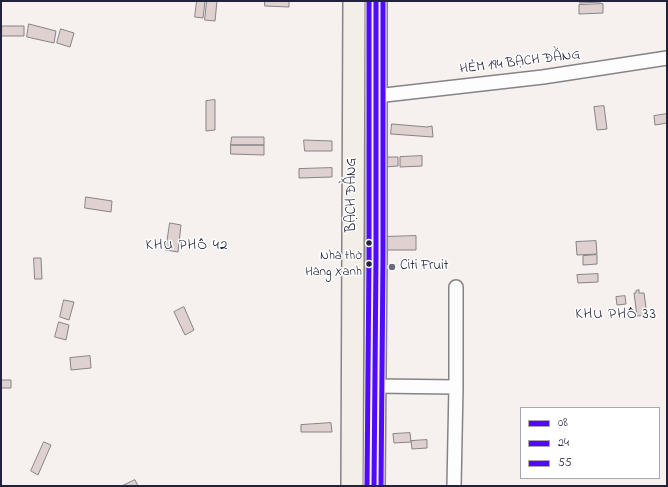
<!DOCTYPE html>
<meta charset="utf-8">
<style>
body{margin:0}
#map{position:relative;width:668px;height:487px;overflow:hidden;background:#f6f0ef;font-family:"Indie Flower",sans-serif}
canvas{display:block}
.frame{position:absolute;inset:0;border:2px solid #22223b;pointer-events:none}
.legend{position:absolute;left:520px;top:407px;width:140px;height:72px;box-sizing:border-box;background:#fff;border:1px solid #a7a7b1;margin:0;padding:5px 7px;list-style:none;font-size:12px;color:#22223b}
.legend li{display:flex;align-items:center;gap:8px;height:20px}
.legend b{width:20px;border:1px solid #a7a7b1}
</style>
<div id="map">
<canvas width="668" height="487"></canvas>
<div class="frame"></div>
<ul class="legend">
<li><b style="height:5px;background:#4f0aff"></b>08</li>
<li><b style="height:5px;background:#4f0aff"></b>24</li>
<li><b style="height:5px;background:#4f0aff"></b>55</li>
</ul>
</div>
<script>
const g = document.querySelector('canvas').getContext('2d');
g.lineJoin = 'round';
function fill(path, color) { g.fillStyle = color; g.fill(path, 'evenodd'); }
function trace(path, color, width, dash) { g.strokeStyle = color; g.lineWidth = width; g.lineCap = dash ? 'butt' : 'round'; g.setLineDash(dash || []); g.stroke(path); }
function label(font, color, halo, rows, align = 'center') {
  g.font = font + ' "Indie Flower",sans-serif'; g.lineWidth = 3; g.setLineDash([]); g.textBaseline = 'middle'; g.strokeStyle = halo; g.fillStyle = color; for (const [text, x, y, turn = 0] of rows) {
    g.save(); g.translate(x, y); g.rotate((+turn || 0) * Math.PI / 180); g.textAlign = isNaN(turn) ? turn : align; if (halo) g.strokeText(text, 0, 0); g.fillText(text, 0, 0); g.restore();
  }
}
const building = new Path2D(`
 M197,1H205L203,18L195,17Z
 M207,1H217L215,21L205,20Z
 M265,1H289V7L265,6Z
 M580,1H601V2L580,3Z
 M603,4V13L579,14V5Z
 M29,24L56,31L54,43L27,37Z
 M2,26H24V36H2Z
 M61,29L74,33L70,47L57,43Z
 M215,100V130L206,131V101Z
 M604,106L607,129L597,130L594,107Z
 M667,114V123L655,125L654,116Z
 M392,124L427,127L432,126L433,137L391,134Z
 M232,137H264V145H231Z
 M304,140L332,141V151H305Z
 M231,145H264V155L231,154Z
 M422,156V166L400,167V157Z
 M385,157H398V166L385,167Z
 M332,168V177L299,178V169Z
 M86,197L112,201L111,212L85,208Z
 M170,223L181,225L178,252L166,250Z
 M416,236V250H382V237Z
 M596,241L597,254L577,255L576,242Z
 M597,255V264L583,265V256Z
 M34,258H41L42,279H35Z
 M598,274V282L578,283L577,275Z
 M639,290V293H644L647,315L637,316L634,293H636V291Z
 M625,296L626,304L617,305L616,297Z
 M64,300L74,302L69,320L60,317Z
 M184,307L194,330L185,335L174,312Z
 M59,322L69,325L66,340L55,337Z
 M90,356L91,368L71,370L70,358Z
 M1,380H11V388H1Z
 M331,423L332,432H301V425Z
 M410,433L411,442L394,443L393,434Z
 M427,440V448L412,449L411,441Z
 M44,442L51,445L38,475L31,471Z
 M135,480L138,486H122Z`);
const minor = new Path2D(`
 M376,96L543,77L667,58
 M375,386L456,387
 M454,486L456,387V287`);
const primary = new Path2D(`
 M352,486L354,1
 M374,486L376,257V1`);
const bus1 = new Path2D(`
 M374,486L376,257V1`);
const bus2 = new Path2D(`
 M381,486L383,257V1`);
const bus3 = new Path2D(`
 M367,486L369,257V1`);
const markers = [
 [369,243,3.5,"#22223b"],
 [369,264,3.5,"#22223b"],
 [392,267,4,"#6c6a7a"]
];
const busNames = [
 ["Nhà thờ",362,257],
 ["Hàng Xanh",362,273]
];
const streetNames = [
 ["HẺM 194 BẠCH ĐẰNG",520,63,-7],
 ["BẠCH ĐẰNG",353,195,-90]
];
const poiNames = [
 ["Citi Fruit",400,267]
];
const neighbourhoodNames = [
 ["KHU PHỐ 42",187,247],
 ["KHU PHỐ 33",616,316]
];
fill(building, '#dfd1cf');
trace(building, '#868388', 1);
trace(minor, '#868388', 16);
trace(primary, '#868388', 24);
trace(minor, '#fefdfd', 13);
trace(primary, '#f3eee8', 21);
trace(bus1, '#4f0aff', 5);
trace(bus2, '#4f0aff', 5);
trace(bus3, '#4f0aff', 5);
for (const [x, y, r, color] of markers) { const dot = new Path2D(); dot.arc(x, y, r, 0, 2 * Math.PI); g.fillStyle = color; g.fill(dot); trace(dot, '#fff', 1.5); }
label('13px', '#22223b', '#fff', busNames, 'right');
label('14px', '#22223b', '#fff', streetNames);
label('14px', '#22223b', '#fff', poiNames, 'left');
g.letterSpacing = '1px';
label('15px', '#22223b', '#fff', neighbourhoodNames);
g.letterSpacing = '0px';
</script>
